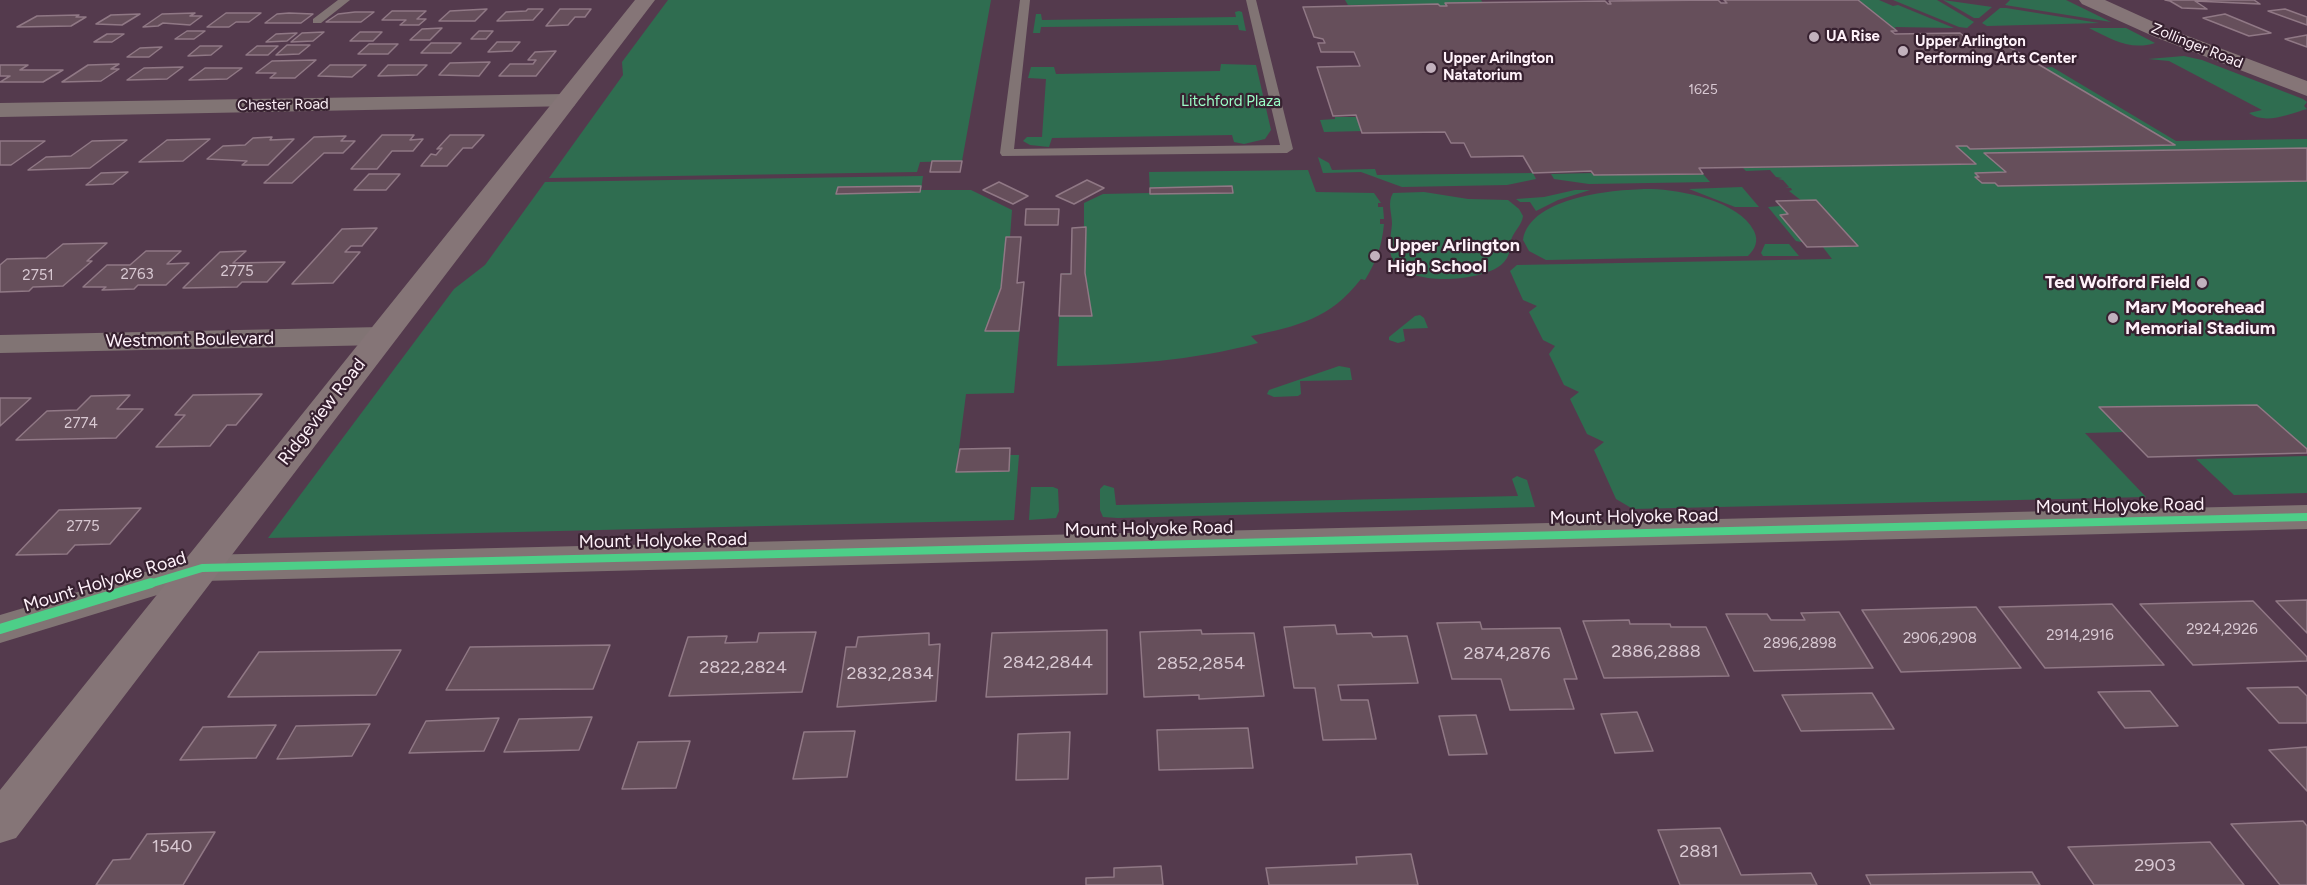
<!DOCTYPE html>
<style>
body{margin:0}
canvas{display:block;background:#543a4d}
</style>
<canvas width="2307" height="885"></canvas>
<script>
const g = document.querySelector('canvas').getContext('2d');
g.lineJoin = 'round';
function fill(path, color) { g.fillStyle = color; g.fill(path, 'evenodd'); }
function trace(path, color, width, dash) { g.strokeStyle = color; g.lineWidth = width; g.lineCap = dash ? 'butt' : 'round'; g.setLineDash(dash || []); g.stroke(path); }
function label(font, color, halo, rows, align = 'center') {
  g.font = font + ' Figtree,sans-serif'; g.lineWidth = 4.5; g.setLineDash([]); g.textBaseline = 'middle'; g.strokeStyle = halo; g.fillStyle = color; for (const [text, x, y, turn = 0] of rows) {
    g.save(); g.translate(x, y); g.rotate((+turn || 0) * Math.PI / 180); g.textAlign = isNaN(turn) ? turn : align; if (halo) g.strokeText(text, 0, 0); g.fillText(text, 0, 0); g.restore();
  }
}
const green = new Path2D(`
 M668,0H991L962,161L920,162L917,172L549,178L623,75L622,62Z
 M1345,0H1481L1483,3L1446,4L1447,6H1440L1438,4L1348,5Z
 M1858,0H1879L1893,6L1898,5L1954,28L1895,27L1896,30Z
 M1893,0H1937L1974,22L1967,28L1959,27Z
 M1943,0L1992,7L1979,18H1974Z
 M2010,0H2066L2111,22L2005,5Z
 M2000,8H2006L2099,23L1987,26L1982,23Z
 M1239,11L1242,12L1246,31L1239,30L1238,25L1041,27L1040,33H1033L1036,14H1041L1042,20L1236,17L1235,12Z
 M2089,28H2126L2155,43C2130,51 2111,39 2089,28Z
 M2184,56L2202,60L2303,99L2307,102L2304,106L2307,109C2289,114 2265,125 2249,113L2262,110L2169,61L2148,59Z
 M1221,64L1256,65L1271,130L1265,139L1244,144L1234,142L1232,135L1052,138L1049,147L1030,145L1023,141L1027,137H1042L1046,79L1028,78L1031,67H1054L1056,74L1220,71Z
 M2052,67L2176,141L2307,139V453L2148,457L2123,432L2085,433L2146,497L1633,509L1616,499L1594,450L1604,442L1587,434L1570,399L1579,392L1564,385L1549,354L1555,346L1543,340L1529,312L1537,306L1523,300L1510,271L1517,265L1832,259L1822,246L1796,241L1768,207L1780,206L1776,201H1802L1789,191L1792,190L1791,188L1785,187H1789L1783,180L1778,179L1782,178L1776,177L1770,170L1746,171L1743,168L1975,164L1956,146H1967L1970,149L2173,145L2044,68Z
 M1335,117H1356L1362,131L1324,132L1320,120L1335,119Z
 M1318,157L1329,163L1332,170L1375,169L1377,175L1533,173L1536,179L1507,185L1402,187L1361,172L1323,173Z
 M1308,170L1316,192L1374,193L1381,203H1378V207H1383L1384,219H1380V224H1384C1382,246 1376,262 1365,280L1361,279C1330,319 1298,326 1251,336L1258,343C1192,361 1126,365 1057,366L1061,274L1071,273L1072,228L1084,227V203L1103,194L1150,193L1149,172Z
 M1593,173L1594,175L1703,174L1710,182L1589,184L1554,179L1551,174Z
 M923,176L921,190H971L1012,210L1010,237H1021L1017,282H1024L1014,393L966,394L956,472L1008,471L1010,455H1019L1014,520L268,538L454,289L485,265L545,182Z
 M1742,187L1759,207H1735L1689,189Z
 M1651,189C1682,190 1739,201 1754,231C1759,241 1755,249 1748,256L1546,260L1529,251L1523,240C1530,196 1617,189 1651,189Z
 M1575,190H1590L1558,200L1536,211L1530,202H1520L1516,199L1544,197Z
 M1424,192L1468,199L1508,200L1519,209L1523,216C1522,225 1514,231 1511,240C1510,246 1510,253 1507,258C1505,261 1503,263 1501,265C1480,282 1408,287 1393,260C1387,249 1391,237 1392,224C1392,213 1387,203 1393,193Z
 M1765,244H1789L1799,256H1763L1761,253Z
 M1420,315L1424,318L1428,328L1403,329L1405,341L1398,343L1389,340V337L1415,316Z
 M1339,366L1350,368L1352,380L1300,381L1301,394L1298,396L1274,397L1267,394L1269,390Z
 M2307,456V493L2234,495L2196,459Z
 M1517,476L1527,480L1535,507L1118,518L1103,517L1100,510V489L1104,485L1114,488L1116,505L1518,496L1512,479Z
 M1031,487H1053L1058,489L1059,511L1056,518L1029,520Z`);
const building = new Path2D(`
 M1718,0L1721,3H1727L1724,0H1858L1897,31H1891L1895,34L1960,33L1969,40L1965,41H1999L2175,145L1970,149L1967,146H1956L1976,164L1699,168L1703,174L1594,175L1591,171L1533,173L1523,156L1471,157L1464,143H1451L1445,132L1362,133L1356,115L1333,116L1317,67L1360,66L1354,52H1321L1318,43H1325L1323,39L1314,37L1303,7L1438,4L1440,6H1447L1445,3L1605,1L1608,4H1611L1609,1Z
 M2165,0H2254L2260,4L2195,1L2207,9L2182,8L2170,1Z
 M487,9L475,21H439L450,11Z
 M528,9H543L533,20L497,21L506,12L526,11Z
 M560,9H591L585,17H575L568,25L546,26Z
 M2285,9L2307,17V25L2268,11Z
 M392,11H426L417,19H426L419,25H400L406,20H382Z
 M355,12H374L361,22H326L338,14Z
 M195,13L190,16H202L190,25L163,23L158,26L143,27L162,14Z
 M226,13H261L249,22H236L229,27H207Z
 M289,13L313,14L301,23H265L277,14Z
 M140,14L122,25L96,24L111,15Z
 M2225,14L2271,33L2249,36L2203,18Z
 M79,15L76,17H86L71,26L17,27L37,16Z
 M442,28L430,40H410L422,29Z
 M187,31H205L194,39H175Z
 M479,31H493L486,39H471Z
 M324,32L313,41L291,42L302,33Z
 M360,32H382L373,41H350Z
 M297,33L287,41L266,42L276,34Z
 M107,34H124L112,42H94Z
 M2307,35V47L2285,39Z
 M497,42H520L512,51L488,52Z
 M431,43H461L451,53H421Z
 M369,44H398L388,54H358Z
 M287,45H310L299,54L276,55Z
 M200,46H222L211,55L188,56Z
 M257,46H278L268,55H246Z
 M162,47L149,57H127L140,48Z
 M556,51L536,76H499L510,64H533L536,60H528L535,52Z
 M316,60L295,78H270L276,73H256L272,61Z
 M490,62L479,76L439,75L450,63Z
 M119,64L111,69H119L101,81L62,82L88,65Z
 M0,65H28L20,70H63L43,82H0L10,76H0Z
 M330,65H366L352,77L318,76Z
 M388,65H427L417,75L378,76Z
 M183,67L167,79L127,80L144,68Z
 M205,68H242L227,79L189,80Z
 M382,135H414L410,140L423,139L413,151H392L377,169H351Z
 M450,135H484L472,148H463L447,166H421L431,154L436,155L442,148L437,149Z
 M346,136L341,141H355L343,153H324L292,183H264L314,137Z
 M272,137L270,140L294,139L268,165H242L247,161L207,159L223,146L245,145L253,138Z
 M210,139L183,161L139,162L167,140Z
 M127,140L90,168L28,170L46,157L71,156L92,141Z
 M0,141H45L11,165H0Z
 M2307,148V181L1998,186L1995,183H1982L1975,177H1979L1975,173L2006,172L1984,153Z
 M932,161H962L960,172H930Z
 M128,172L113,184L86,185L101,173Z
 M369,174H400L386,190H354Z
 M1087,180L1104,188L1074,204L1056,196Z
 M999,182L1028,196L1013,204L983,190Z
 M921,186L920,192L836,194L838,187Z
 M1232,186L1233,193L1150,194V188Z
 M1816,200L1858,246L1807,247L1780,215L1788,214L1776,201Z
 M1026,209H1059L1058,225H1025Z
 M1086,227L1085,273L1092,316H1059L1061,274H1071L1072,228Z
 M377,228L362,246H351L345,252H360L333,283L292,284L342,229Z
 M1006,237H1021L1017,283L1024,282L1019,331H985L1001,288Z
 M107,243L87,261H92L63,286L33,287L29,291L0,292V265L7,259L46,258L63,244Z
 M146,251H181L167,264L189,263L166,285H138L134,289L102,290L106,287H83L107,265H130Z
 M246,251L233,263L285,262L267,282H242L237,287L183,288L220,252Z
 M262,394L236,425H227L210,446L156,447L185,415H175L193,395Z
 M130,395L117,409H143L116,438L16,440L47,411L77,410L91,396Z
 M0,398H31L0,426Z
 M2257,405L2307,449V453L2148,457L2099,407Z
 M1010,448L1009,471L956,472L960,449Z
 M141,508L110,544L75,545L67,554L16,555L59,510Z
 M2307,600V633L2276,601Z
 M2253,601L2307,657V661L2193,665L2140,604Z
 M2112,604L2164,665L2045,668L1999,607Z
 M1976,607L2021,668L1901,672L1862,610Z
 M1839,612L1873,668L1754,671L1726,614H1767L1771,620H1805L1801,613Z
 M1629,620L1630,624H1670L1671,627H1706L1729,676L1604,678L1583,621Z
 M1480,622L1482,629L1560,628L1577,679H1564L1574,709L1510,710L1501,679H1452L1437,623Z
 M1335,625L1337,634L1371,633L1373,637L1407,636L1418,683L1338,685L1341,700H1368L1376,739L1323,740L1315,688H1294L1284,627Z
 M1107,630V694L986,697L992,633Z
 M1201,630L1202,634L1254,633L1264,696L1199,699V695L1144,697L1140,632Z
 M816,632L802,692L669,696L688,637L727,636L725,643L757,642L759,633Z
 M929,633V645L940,644L936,701L837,707L846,647H856L858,637Z
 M610,645L593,689L446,690L470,647Z
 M401,650L376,695L228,697L259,652Z
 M2298,687L2307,696V723H2279L2247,688Z
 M2150,691L2178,726L2125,728L2098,692Z
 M1872,693L1894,729L1801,731L1782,695Z
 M1637,712L1653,751L1615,753L1601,714Z
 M1476,715L1487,754L1449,755L1439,716Z
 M592,717L579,750L504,752L519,719Z
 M499,718L484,751L409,753L426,721Z
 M370,724L352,756L277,759L296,726Z
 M276,725L256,758L180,760L203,727Z
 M1248,728L1253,768L1159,770L1157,730Z
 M855,731L847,777L793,779L804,732Z
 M1070,732L1068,779L1016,780L1018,734Z
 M690,741L676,788L622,789L638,742Z
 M2307,747V791L2269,750Z
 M2303,821L2307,826V885H2280L2231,824Z
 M1720,828L1741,875L1811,873L1817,885H1680L1658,830Z
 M215,832L183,885H96L113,860L130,859L147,834Z
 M2210,842L2244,885H2094L2068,847Z
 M1411,854L1418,885H1269L1266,868L1357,864L1356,857Z
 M1161,866L1163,885H1086V878L1114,877V868Z
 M2032,872L2040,885H1871L1866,875Z`);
const lane = new Path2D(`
 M338,0H350L321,23H313V19Z
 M1020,0H1030L1014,149L1280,145L1246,0H1256L1293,149L1287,153L1002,156L1000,153Z`);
const street = new Path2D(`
 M566,94L574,96L577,101L574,106L0,117V103Z
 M381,327L391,330L396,336L391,342L381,345L0,353V335Z
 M2307,505V529L203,581L0,643V615L202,555Z`);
const secondary = new Path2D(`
 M635,0H655L16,838L0,843V790Z
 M2079,0H2105L2169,29L2307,81V96L2155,37L2082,4Z`);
const cyclewayFar1 = new Path2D(`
 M146,585L202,568L2307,517`);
const cycleway = new Path2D(`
 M0,629L151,583`);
const markers = [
 [1814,37,6,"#c2b1bd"],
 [1903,51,6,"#c2b1bd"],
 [1431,68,6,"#c2b1bd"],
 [1375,256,6,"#c2b1bd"],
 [2202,283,6,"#c2b1bd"],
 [2113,318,6,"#c2b1bd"]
];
const farNumbernames = [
 ["1625",1703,90]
];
const farPoinames = [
 ["UA Rise",1826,37],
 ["Upper Arlington",1915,42],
 ["Performing Arts Center",1915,59],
 ["Upper Arilngton",1443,59],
 ["Natatorium",1443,76]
];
const farStreetnames = [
 ["Zollinger Road",2197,46,22],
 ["Chester Road",283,105,-1]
];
const farParknames = [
 ["Litchford Plaza",1231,102]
];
const numberNames = [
 ["2775",237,272],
 ["2763",137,275],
 ["2751",38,276],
 ["2774",81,424],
 ["2775",83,527],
 ["2924,2926",2222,630],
 ["2914,2916",2080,636],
 ["2906,2908",1940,639],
 ["2896,2898",1800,644]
];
const poiNames = [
 ["Upper Arlington",1387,246],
 ["High School",1387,267],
 ["Ted Wolford Field",2190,283,"right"],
 ["Marv Moorehead",2125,308],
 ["Memorial Stadium",2125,329]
];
const streetNames = [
 ["Westmont Boulevard",190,340,-1],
 ["Ridgeview Road",322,412,-52],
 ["Mount Holyoke Road",2120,506,-1],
 ["Mount Holyoke Road",1634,517,-1],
 ["Mount Holyoke Road",1149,529,-1],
 ["Mount Holyoke Road",663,541,-1],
 ["Mount Holyoke Road",105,582,-17]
];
const nearNumbernames = [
 ["2886,2888",1656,652],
 ["2874,2876",1507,654],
 ["2842,2844",1048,663],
 ["2852,2854",1201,664],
 ["2822,2824",743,668],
 ["2832,2834",890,674],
 ["1540",172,847],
 ["2881",1699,852],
 ["2903",2155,866]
];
fill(green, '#2f6d50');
fill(building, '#664f5b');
trace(building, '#907885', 1.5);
fill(lane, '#817474');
fill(street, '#817474');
fill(secondary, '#857577');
trace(cyclewayFar1, '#4dcf88', 8);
trace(cycleway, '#4dcf88', 10);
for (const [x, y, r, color] of markers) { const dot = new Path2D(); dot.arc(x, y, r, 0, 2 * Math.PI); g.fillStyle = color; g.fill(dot); trace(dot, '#372130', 2); }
label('14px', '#d8c8d2', null, farNumbernames);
label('bold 15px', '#fef1f9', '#372130', farPoinames, 'left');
label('15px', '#fef1f9', '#372130', farStreetnames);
label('15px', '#9afdc6', '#372130', farParknames);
label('15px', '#d8c8d2', null, numberNames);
label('bold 18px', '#fef1f9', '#372130', poiNames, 'left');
label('18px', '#fef1f9', '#372130', streetNames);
label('18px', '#d8c8d2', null, nearNumbernames);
</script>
